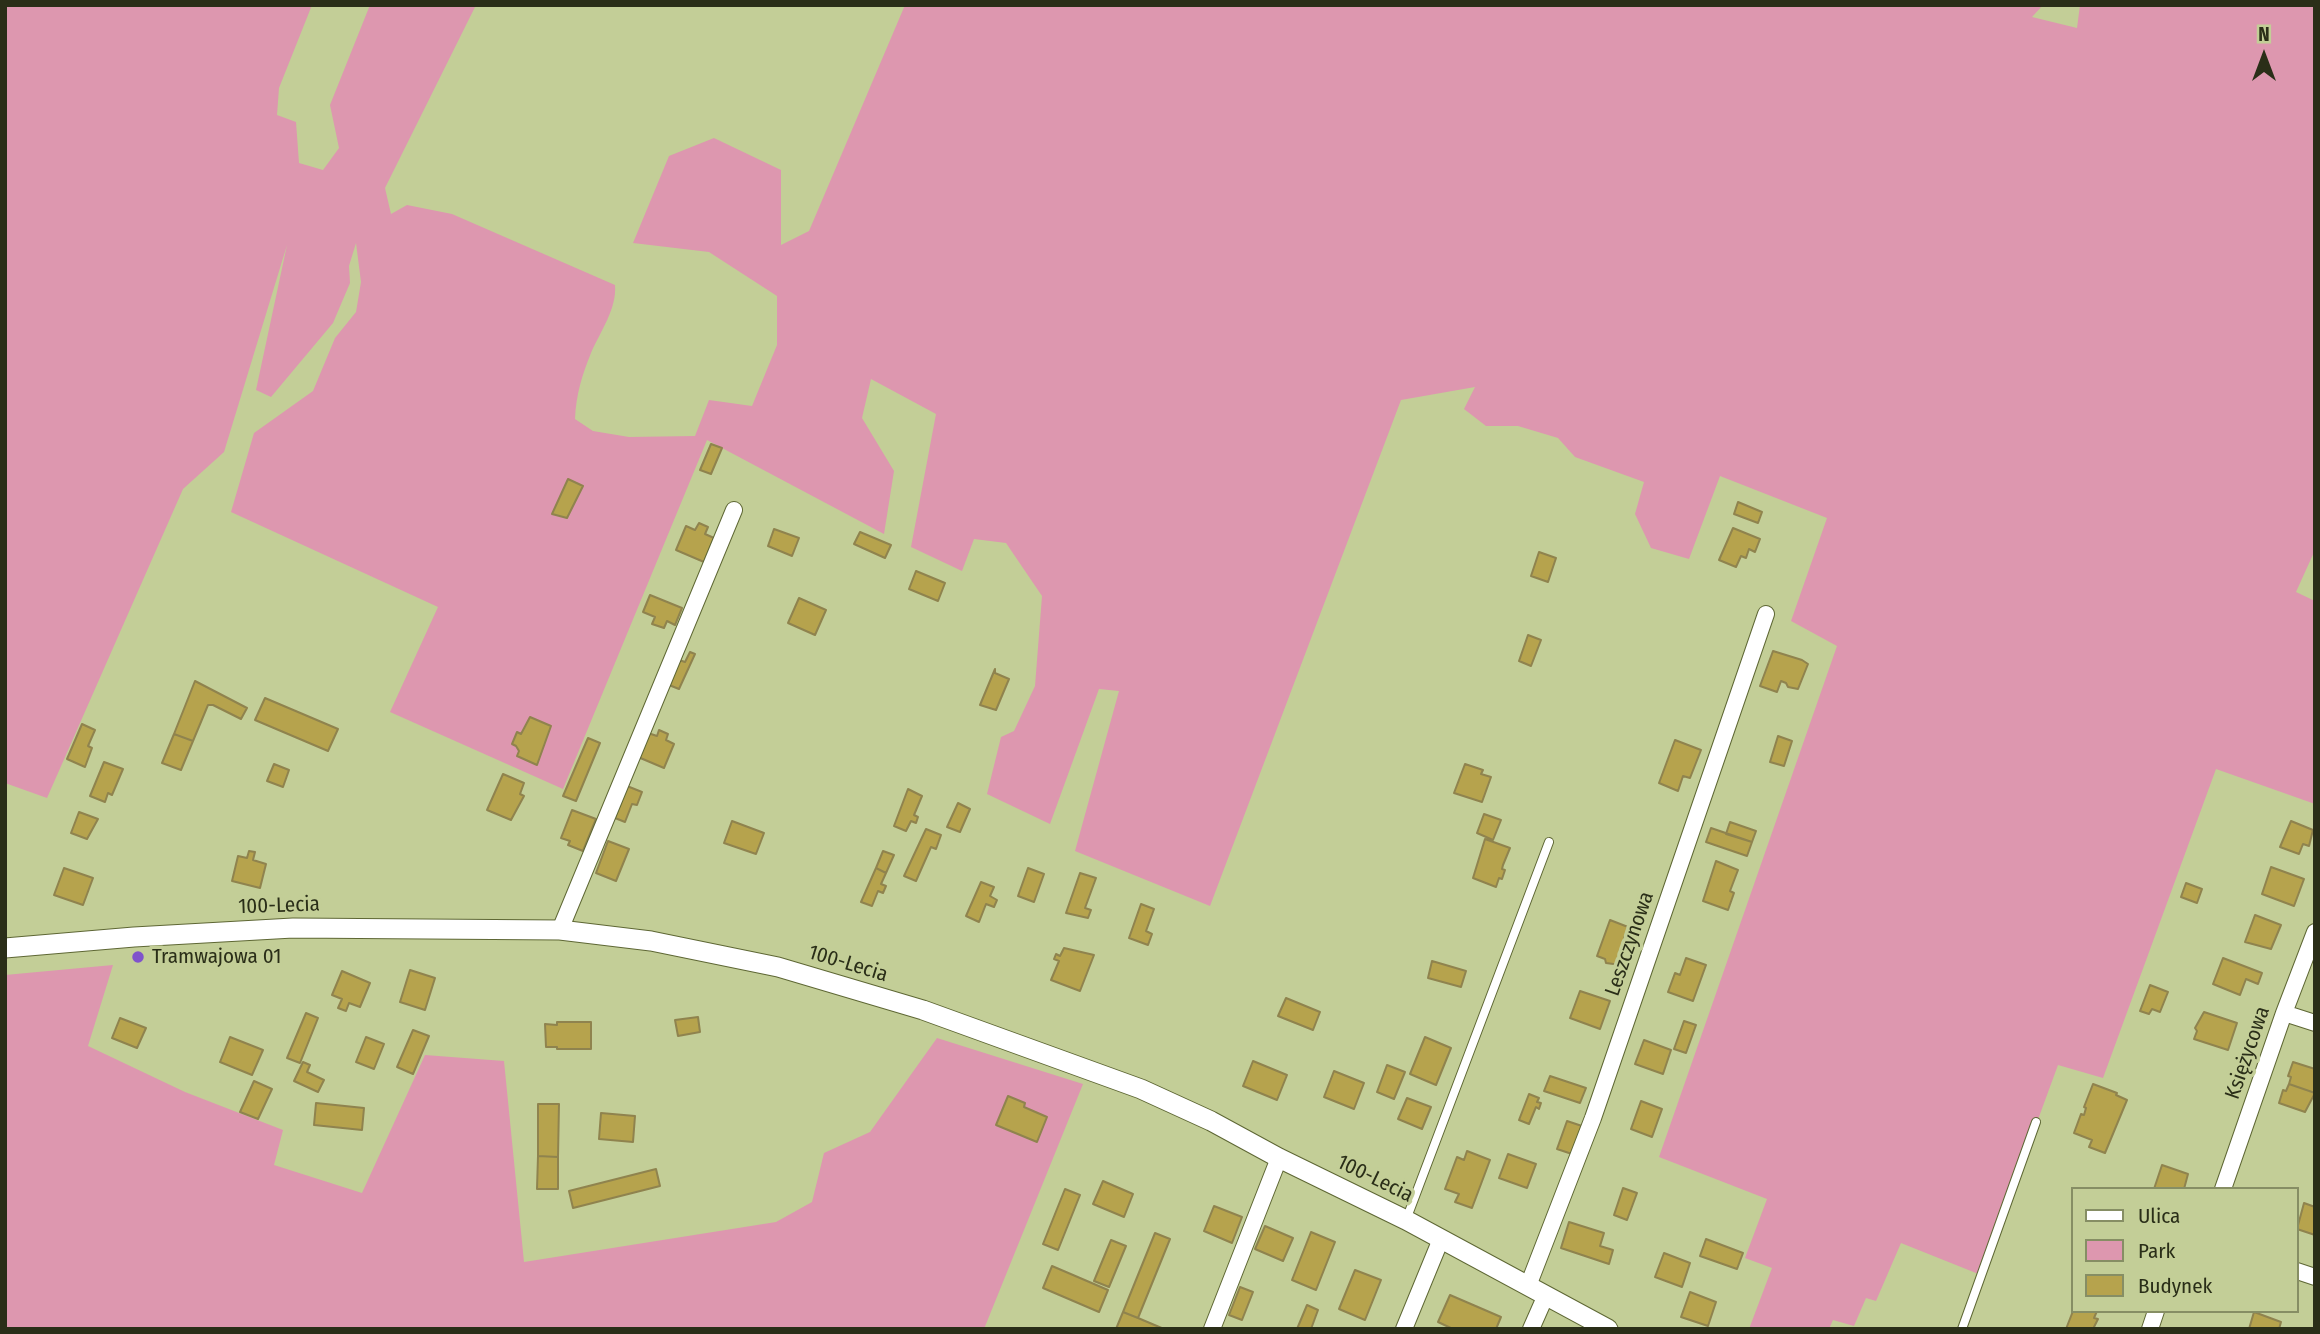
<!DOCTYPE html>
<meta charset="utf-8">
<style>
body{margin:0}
#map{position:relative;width:2320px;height:1334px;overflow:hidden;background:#c3ce97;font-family:"Fira Sans Condensed",sans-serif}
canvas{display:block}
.frame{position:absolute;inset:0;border:7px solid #2a2e18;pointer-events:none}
.legend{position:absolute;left:2071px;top:1187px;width:228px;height:126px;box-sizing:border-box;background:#c3ce97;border:2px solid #868e64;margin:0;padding:9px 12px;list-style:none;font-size:21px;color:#2a2e18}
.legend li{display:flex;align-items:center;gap:14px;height:35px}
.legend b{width:35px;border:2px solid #868e64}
.north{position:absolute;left:2229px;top:21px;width:70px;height:70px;-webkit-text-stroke:5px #c3ce97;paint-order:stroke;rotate:0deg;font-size:19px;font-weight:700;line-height:28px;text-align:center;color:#2a2e18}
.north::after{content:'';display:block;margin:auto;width:24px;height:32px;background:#2a2e18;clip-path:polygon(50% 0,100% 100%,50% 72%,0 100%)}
</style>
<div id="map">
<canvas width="2320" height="1334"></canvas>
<div class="frame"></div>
<ul class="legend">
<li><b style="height:9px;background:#fff"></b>Ulica</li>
<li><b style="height:19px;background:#dd97af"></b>Park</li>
<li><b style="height:19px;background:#b6a34d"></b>Budynek</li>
</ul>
<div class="north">N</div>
</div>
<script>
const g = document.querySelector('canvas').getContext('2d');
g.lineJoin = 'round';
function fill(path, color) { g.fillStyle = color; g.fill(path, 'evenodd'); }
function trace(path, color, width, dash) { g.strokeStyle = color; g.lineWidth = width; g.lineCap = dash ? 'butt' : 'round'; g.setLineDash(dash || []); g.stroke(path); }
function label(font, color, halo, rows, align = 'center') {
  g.font = font + ' "Fira Sans Condensed",sans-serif'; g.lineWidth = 7; g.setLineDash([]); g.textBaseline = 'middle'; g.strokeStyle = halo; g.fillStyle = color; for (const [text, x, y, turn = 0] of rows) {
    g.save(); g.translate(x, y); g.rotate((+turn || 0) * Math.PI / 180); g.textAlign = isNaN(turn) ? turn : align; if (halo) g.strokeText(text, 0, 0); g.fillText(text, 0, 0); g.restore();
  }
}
const green = new Path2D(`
 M5,5H312L279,88L277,115L296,122L299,163L323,170L339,148L330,105L370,5H476L385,188L391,214L407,205L452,214L615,285C617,309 600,332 591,353C582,375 576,395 575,419L593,431L629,437L695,436L709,400L752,406L777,345V296L709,252L633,243L669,156L714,138L781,170V245L809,231L905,5H2043L2032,17L2077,28L2080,5H2315V550L2296,592L2315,601V804L2216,769L2103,1078L2058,1065L1981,1275L1901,1243L1876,1301L1866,1298L1854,1326L1833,1320L1829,1329H1749L1772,1268L1745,1258L1767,1199L1659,1157L1837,646L1791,621L1827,518L1720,476L1689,559L1651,548L1635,514L1644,482L1575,457L1558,438L1518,426H1486L1464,409L1475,387L1401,400L1210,906L1075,851L1119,691L1099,689L1050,824L987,794L1001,737L1014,731L1035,686L1042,596L1006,543L974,539L962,571L911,547L936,414L871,379L862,418L894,471L884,534L707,440L563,789L390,712L438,607L231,512L254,433L313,391L335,338L356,312L361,282L356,243L349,266L350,283L333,323L271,397L256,390L287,245L224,452L183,489L47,798L5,783Z
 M113,965L88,1046L185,1092L283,1130L274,1165L362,1193L425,1055L504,1061L524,1262L776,1222L812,1202L824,1153L870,1132L937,1038L1083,1084L984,1329H5V975Z`);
const building = new Path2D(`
 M711,444L722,448L711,474L700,470Z
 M568,479L583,486L567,518L552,514Z
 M1738,502L1762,512L1758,523L1734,514Z
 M699,523L708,527L705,534L714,538L704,562L676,550L686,526L695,530Z
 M1733,528L1760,539L1755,552L1749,549L1746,558L1741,556L1736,567L1719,560Z
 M774,529L799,538L792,556L768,546Z
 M860,532L891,545L885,558L854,544Z
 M1539,552L1556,558L1548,582L1531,576Z
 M916,571L945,583L938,601L909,589Z
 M650,595L682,608L675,625L667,621L664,628L652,624L655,617L643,612Z
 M799,598L826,610L815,635L788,623Z
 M1528,635L1541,640L1531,666L1519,661Z
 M1773,651L1802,660L1808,664L1798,689L1788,687L1786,683L1781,681L1777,692L1760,686Z
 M690,652L695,654L679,689L669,685L679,660L685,662Z
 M995,669V673L1009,679L996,710L980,705Z
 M195,681L247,708L241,719L213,705H208L193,741L174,734Z
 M265,698L338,729L328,751L255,720Z
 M530,717L551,726L537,765L517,756L519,751L516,746L512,744L517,732L521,734Z
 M82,724L95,730L88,746L92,748L85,767L67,759Z
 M659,730L668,734L666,740L674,744L664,768L638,757L648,733L657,736Z
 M174,734L193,741L181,770L162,763Z
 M1778,736L1792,741L1784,766L1770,762Z
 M588,738L600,743L576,801L563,796Z
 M1675,740L1701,750L1690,778L1683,776L1678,791L1659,783Z
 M104,762L123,769L112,795L108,793L105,802L90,796Z
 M274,764L289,770L283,787L267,781Z
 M1465,764L1483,770L1481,774L1491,777L1482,802L1454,793Z
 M503,774L524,783L520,794L524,796L511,820L487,810Z
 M627,786L642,792L637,805L632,804L625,822L615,818Z
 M908,789L922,796L914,815L918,817L916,823L911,821L906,831L894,826Z
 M958,803L970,809L960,832L947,827Z
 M572,810L596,819L583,851L568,845L570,841L561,838Z
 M79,812L98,819L87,839L71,833Z
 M1484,814L1501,820L1493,840L1477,833Z
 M732,821L764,833L756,854L724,843Z
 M2291,821L2313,830L2309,846L2303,844L2299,854L2280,847Z
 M1730,822L1756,831L1752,842L1726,834Z
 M1711,828L1752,842L1747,856L1706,842Z
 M926,829L941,835L936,849L931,847L916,881L904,876Z
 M1485,839L1510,848L1503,865L1502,869L1505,870L1502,879L1499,878L1496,887L1473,878Z
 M608,841L629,849L616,881L596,873Z
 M249,851L255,852L253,860L266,864L260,888L232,881L238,856L247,858Z
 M883,851L894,855L886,873L876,868Z
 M1716,861L1738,870L1730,891L1734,893L1728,910L1703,901Z
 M2271,867L2304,879L2294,906L2262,894Z
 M64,868L93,878L83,905L54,895Z
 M876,868L886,873L881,884L886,886L883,893L878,891L872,906L861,902Z
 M1028,868L1044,874L1034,902L1018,896Z
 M1080,873L1096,878L1085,908L1091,910L1088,918L1066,913Z
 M981,882L994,887L990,896L997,900L994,907L986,904L979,922L966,916Z
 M2186,883L2202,889L2197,903L2181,897Z
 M1141,904L1154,909L1146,931L1152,934L1148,945L1129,938Z
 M2255,915L2281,925L2271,949L2245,942Z
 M1610,920L1628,927L1624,938L1630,940L1621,965L1606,963L1605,959L1597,956Z
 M1064,948L1094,955L1080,991L1051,980L1059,961L1054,959L1056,954L1060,956Z
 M1686,958L1706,965L1693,1001L1668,992L1675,973L1680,975Z
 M2223,958L2262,973L2258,984L2246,979L2240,995L2213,984Z
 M1432,961L1466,971L1461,987L1428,978Z
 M410,970L435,978L425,1010L400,1002Z
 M342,971L370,983L360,1007L349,1003L346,1011L338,1008L342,999L332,995Z
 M2150,985L2168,992L2160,1012L2152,1009L2149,1014L2140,1011Z
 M1580,991L1610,1001L1600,1029L1570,1018Z
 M1286,998L1320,1012L1313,1030L1278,1016Z
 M2204,1012L2237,1023L2228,1050L2194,1039L2197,1031L2195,1028Z
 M306,1013L318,1018L300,1063L287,1058Z
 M698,1017L700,1032L678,1036L675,1020Z
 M120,1018L146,1028L137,1048L112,1038Z
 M1684,1021L1696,1025L1686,1053L1674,1049Z
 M557,1022H591V1049H557V1047H546L545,1024L557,1025Z
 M413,1030L429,1036L413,1074L397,1067Z
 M230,1037L263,1050L252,1075L220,1062Z
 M366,1037L384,1044L374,1069L356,1062Z
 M1425,1037L1451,1048L1436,1085L1410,1074Z
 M1644,1040L1671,1050L1663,1074L1635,1064Z
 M1253,1061L1287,1075L1277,1100L1243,1086Z
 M303,1062L310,1065L307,1072L324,1080L318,1092L294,1081Z
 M2293,1062L2315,1069V1093L2289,1084L2291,1077L2288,1076Z
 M1387,1065L1405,1072L1394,1099L1377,1092Z
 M1334,1071L1364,1083L1354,1109L1324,1097Z
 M1550,1076L1586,1088L1580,1103L1544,1091Z
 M254,1081L272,1089L258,1119L240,1112Z
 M2093,1084L2117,1093L2116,1095L2127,1100L2105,1153L2089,1147L2092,1140L2074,1133L2081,1114L2084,1115L2086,1108L2084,1107Z
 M2289,1084L2315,1093L2305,1112L2279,1103L2283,1090L2286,1091Z
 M1529,1094L1539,1098L1537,1102L1541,1103L1539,1109L1536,1107L1529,1124L1519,1120Z
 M1008,1096L1025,1103L1024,1107L1047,1117L1037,1142L996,1125Z
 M1407,1098L1431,1107L1422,1129L1398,1119Z
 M1641,1101L1662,1109L1652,1137L1631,1129Z
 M316,1103L364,1108L362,1130L314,1125Z
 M538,1104H559L558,1157L538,1156Z
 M601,1113L635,1116L633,1142L599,1139Z
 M1567,1121L1582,1126L1572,1154L1557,1149Z
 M1467,1151L1490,1160L1472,1208L1455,1202L1459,1194L1445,1189L1457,1157L1464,1160Z
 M1508,1154L1536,1164L1527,1188L1499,1178Z
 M538,1156L558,1157V1189H537Z
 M2162,1165L2188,1174L2184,1189H2154Z
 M656,1169L660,1186L573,1208L569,1191Z
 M1103,1181L1133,1194L1124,1217L1093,1204Z
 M1623,1188L1637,1193L1627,1220L1614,1215Z
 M1065,1189L1080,1195L1058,1250L1043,1244Z
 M2304,1203L2315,1207V1235L2297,1229Z
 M1214,1206L1242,1217L1232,1243L1204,1231Z
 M1569,1222L1604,1233L1600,1246L1613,1250L1609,1264L1561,1248Z
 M1265,1226L1293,1238L1283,1261L1255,1249Z
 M1311,1232L1335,1242L1316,1290L1292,1280Z
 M1155,1233L1170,1239L1138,1318L1123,1312Z
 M1706,1239L1743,1253L1737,1269L1700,1256Z
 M1111,1240L1126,1246L1109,1287L1094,1281Z
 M1664,1253L1690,1263L1682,1287L1655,1277Z
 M1052,1266L1108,1290L1099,1312L1043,1288Z
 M1355,1270L1381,1280L1365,1320L1339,1309Z
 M1240,1287L1253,1292L1242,1320L1229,1315Z
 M1690,1292L1716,1302L1708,1326L1681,1317Z
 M1450,1295L1501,1317L1496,1329H1453L1438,1322Z
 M1307,1305L1318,1310L1311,1329H1297Z
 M2073,1311H2097L2094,1318L2098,1319L2093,1329H2066Z
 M1123,1312L1138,1318L1164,1329H1116Z
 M2254,1312L2281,1322L2279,1329H2249Z`);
const service = new Path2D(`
 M1406,1220L1549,842
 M1962,1329L2036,1122`);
const minor = new Path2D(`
 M560,930L734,510
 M2284,1013L2315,1023
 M2223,1189L2284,1013L2315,932
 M2297,1271L2315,1277
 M1528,1286L1593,1118L1766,614
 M1212,1329L1279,1158
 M1404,1329L1441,1239
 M1531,1329L1546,1295
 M2150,1329L2156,1311`);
const tertiary = new Path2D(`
 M5,948L134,937L293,928L560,930L651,941L778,967L923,1010L1141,1089L1211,1121L1279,1158L1406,1220L1608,1329`);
const markers = [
 [138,957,7,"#8053cc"]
];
const streetNames = [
 ["100-Lecia",279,906,-2],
 ["Leszczynowa",1630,944,-71],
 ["100-Lecia",848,964,17],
 ["Księżycowa",2248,1053,-71],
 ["100-Lecia",1375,1179,26]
];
const poiNames = [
 ["Tramwajowa 01",152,957]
];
fill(green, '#dd97af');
fill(building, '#b6a34d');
trace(building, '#8f834e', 2);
trace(service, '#5e6734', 10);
trace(minor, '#5e6734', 18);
trace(tertiary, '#5e6734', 21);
trace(service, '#fff', 8);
trace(minor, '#fff', 16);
trace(tertiary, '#fff', 19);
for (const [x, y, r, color] of markers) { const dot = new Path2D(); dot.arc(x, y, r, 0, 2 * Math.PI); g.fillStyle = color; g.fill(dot); trace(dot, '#c3ce97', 2.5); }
label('21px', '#2a2e18', '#c3ce97', streetNames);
label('21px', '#2a2e18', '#c3ce97', poiNames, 'left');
</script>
